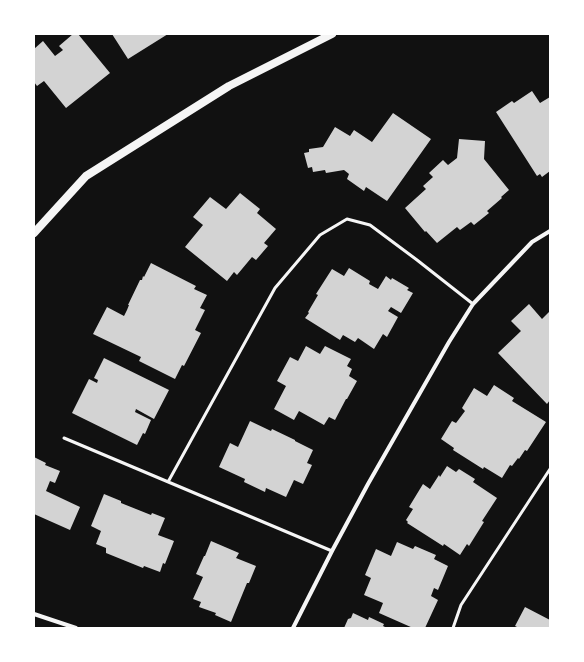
<!DOCTYPE html>
<style>
body{margin:0}
#map{position:relative;width:584px;height:662px;overflow:hidden;background:#111;font-family:Ubuntu,sans-serif}
canvas{display:block}
.frame{position:absolute;inset:0;border:35px solid #fff;pointer-events:none}
</style>
<div id="map">
<canvas width="584" height="662"></canvas>
<div class="frame"></div>
</div>
<script>
const g = document.querySelector('canvas').getContext('2d');
g.lineJoin = 'round';
function fill(path, color) { g.fillStyle = color; g.fill(path, 'evenodd'); }
function trace(path, color, width, dash) { g.strokeStyle = color; g.lineWidth = width; g.lineCap = dash ? 'butt' : 'round'; g.setLineDash(dash || []); g.stroke(path); }
const building = new Path2D(`
 M73,34H78L110,73L66,108L44,81L37,86L34,82V49L43,41L55,56L63,50L59,46Z
 M112,34H168L128,59Z
 M532,91L540,103L550,97V171L542,177L540,174L537,176L496,112L512,101L514,103Z
 M393,113L431,139L387,201L366,187L364,191L347,179L349,174L344,170L326,173L325,170L313,172L312,167L308,168L304,153L309,152V149L323,147L335,127L350,136L354,130L372,142Z
 M459,139L485,141L484,159L509,190L501,197L502,198L487,211L489,213L474,225L471,222L460,230L457,227L437,243L426,231L425,232L405,208L426,189L423,186L433,177L429,173L443,160L448,165L457,158Z
 M240,193L260,209L257,213L276,229L264,243L268,246L256,260L252,257L237,275L234,272L227,281L185,247L203,225L193,217L210,197L226,209Z
 M151,263L196,286L194,289L207,295L200,308L205,310L195,330L201,333L184,366L182,365L175,379L139,361L141,357L93,334L107,307L124,316L127,310L129,305H128L140,280H142L143,276L144,277Z
 M349,268L370,281L369,284L378,289L386,276L391,280L392,278L409,288L407,290L413,293L401,313L391,307L388,311L398,317L387,337L383,334L374,349L358,338L355,342L343,335L340,340L305,318L309,313L308,312L318,295L316,294L332,269L344,276Z
 M529,304L542,319L550,311V400L547,404L498,353L521,331L511,321Z
 M306,346L320,354L325,346L351,359L347,366L352,369L349,376L357,381L347,399H346L335,420L329,417L324,425L299,411L294,420L274,409L286,386L277,381L290,357L298,361Z
 M104,358L169,390L154,419L136,409L135,412L151,420L145,434L143,433L137,445L72,413L89,379L97,383L98,380L94,378Z
 M494,385L514,398L512,401L546,422L527,451L525,450L519,459L518,458L512,466L510,465L502,478L484,467L483,469L453,450L454,448L441,439L452,421L456,423L465,411L462,408L474,388L487,396Z
 M250,421L271,431L272,429L295,440V441L313,450L307,463L312,465L303,484L294,480L286,497L266,488L265,492L244,482L245,479L219,467L230,443L238,447Z
 M34,457L46,463L45,465L60,471L55,483L50,481L46,491L80,507L70,530L34,514Z
 M447,466L456,472L459,469L475,479L473,482L497,498L482,521L484,522L469,546L467,544L460,555L444,544L443,546L407,523L408,522L406,520L413,509L409,507L423,484L430,489L439,475L440,477Z
 M104,494L121,501V503L151,515L152,513L165,518L158,535L174,541L165,564L163,563L160,572L144,566L143,568L106,553V548L96,544L101,531L91,526Z
 M211,541L239,553L236,558L256,566L249,583H247L231,622L215,615L216,613L199,607L201,602L193,599L203,577L196,574L204,556H205Z
 M397,542L413,549L415,546L436,555L434,559L448,566L438,590L434,588L431,596L438,600L425,628H413L379,613L383,603L364,595L371,578L365,575L376,549L391,556Z
 M525,607L550,620V628H516L517,627L515,626Z
 M353,613L368,620L369,617L384,624L383,626L387,628H344L348,619L351,618Z`);
const service = new Path2D(`
 M64,438L332,551
 M168,482L275,288L320,235L347,219L370,225L417,260L473,304
 M453,628L461,605L550,469`);
const minor = new Path2D(`
 M34,614L76,628
 M293,628L332,551L368,484L449,342L473,304L532,242L550,231`);
const secondary = new Path2D(`
 M34,233L86,176L229,86L332,34`);
fill(building, '#d3d3d3');
trace(service, '#f5f5f5', 3);
trace(minor, '#f5f5f5', 4);
trace(secondary, '#f5f5f5', 8);
</script>
